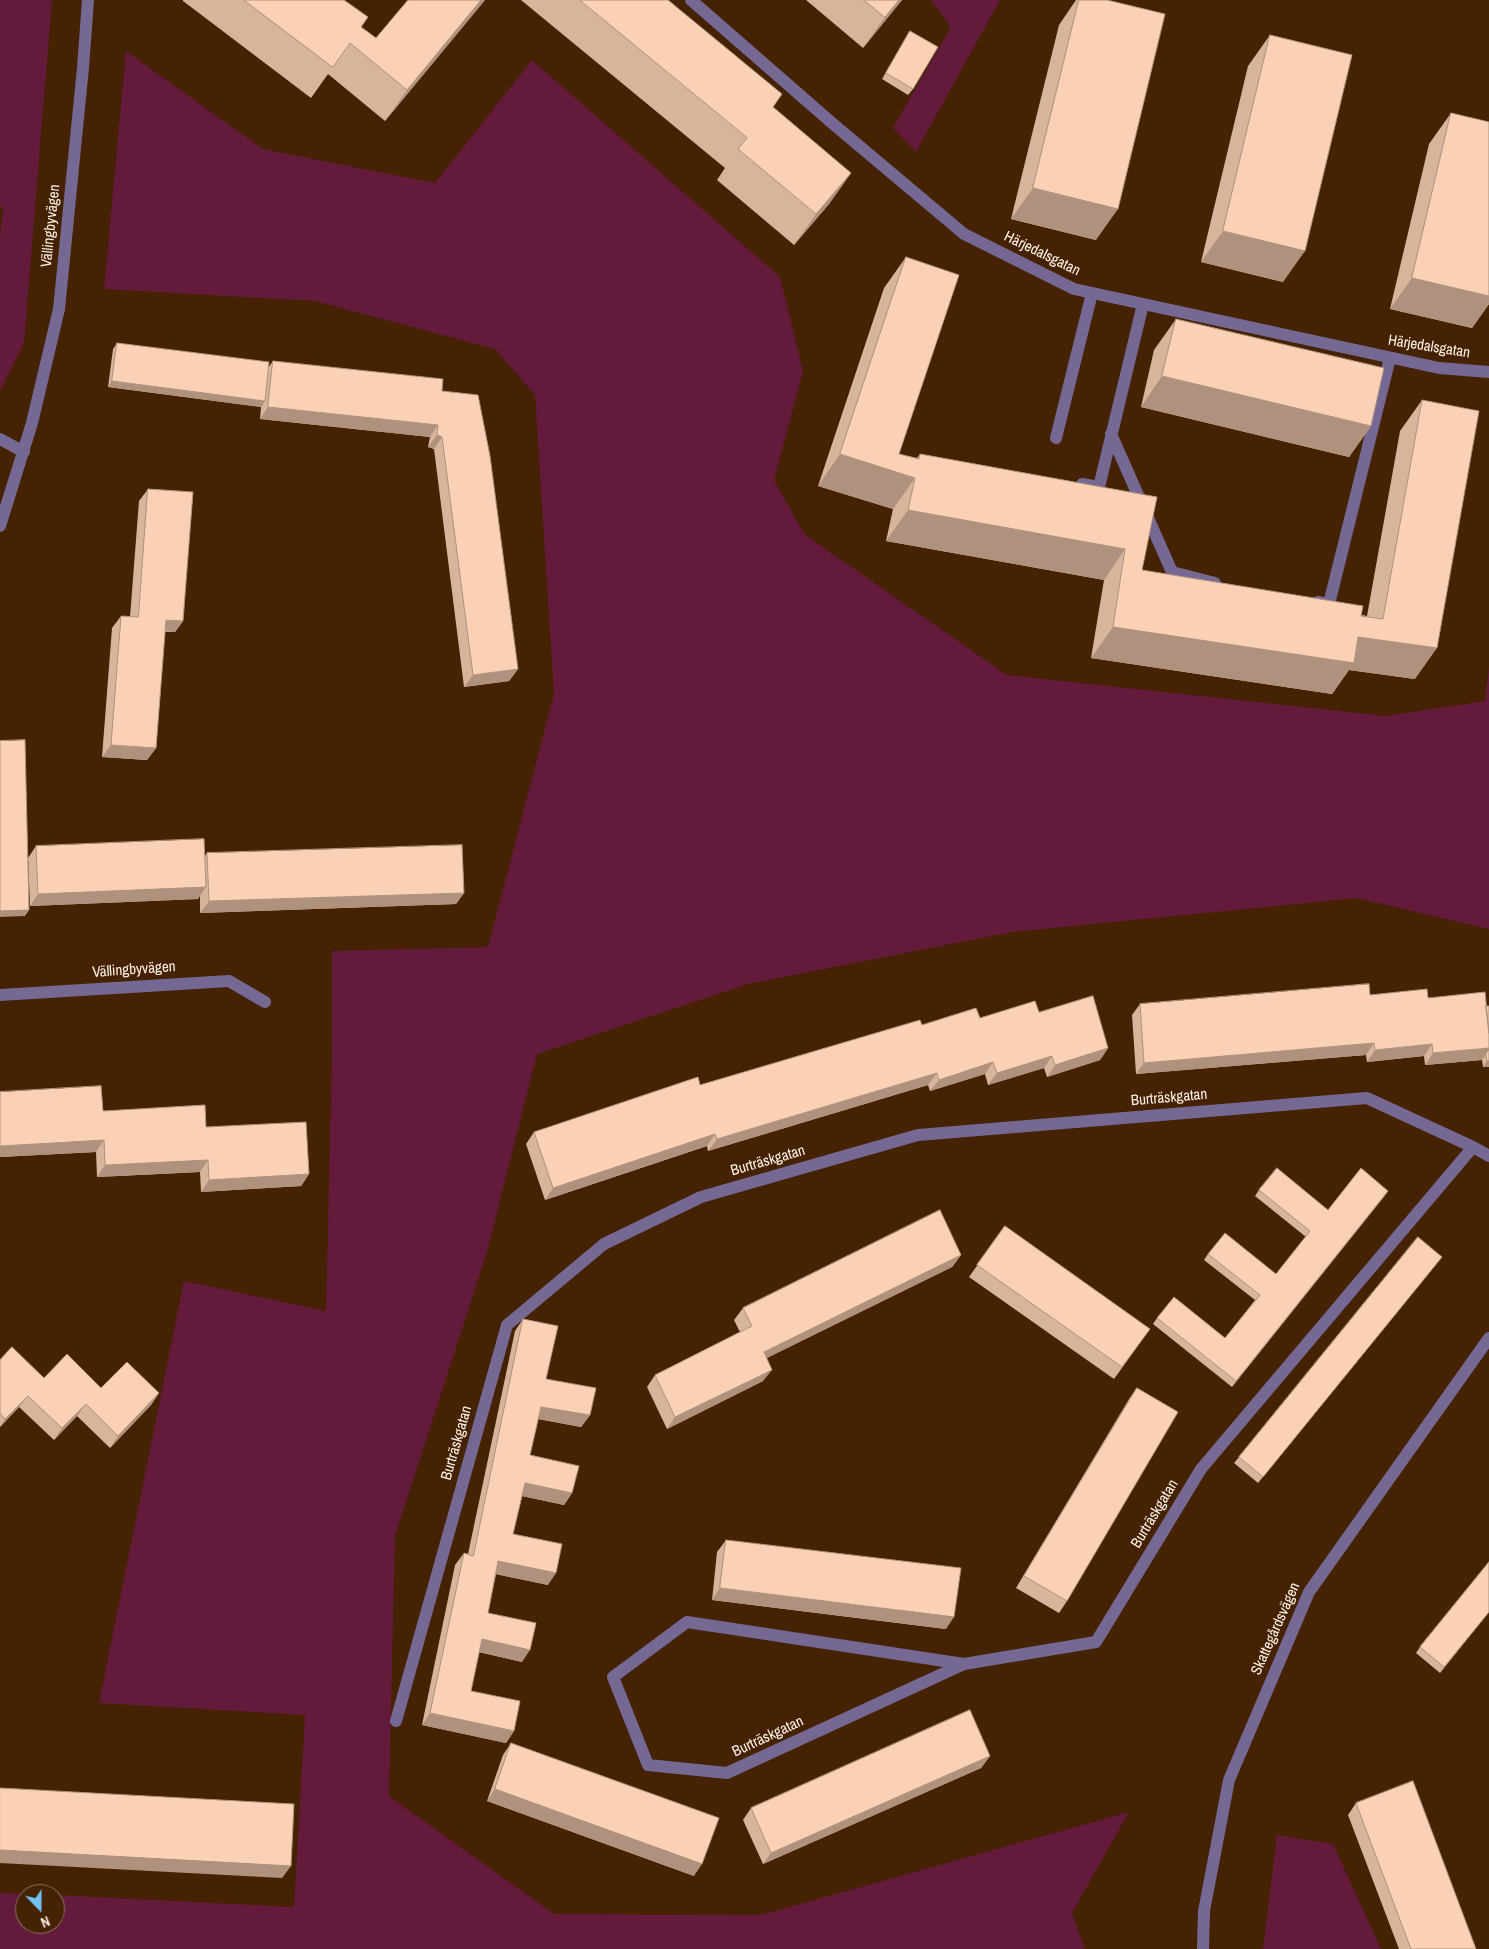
<!DOCTYPE html>
<meta charset="utf-8">
<style>
body{margin:0}
#map{position:relative;width:1489px;height:1949px;overflow:hidden;background:#442202;font-family:"Archivo Narrow",sans-serif}
canvas{display:block}
.north{position:absolute;left:15px;top:1884px;width:50px;height:50px;box-sizing:border-box;background:#442202;border:1px solid #8e755e;border-radius:50%;rotate:158deg;font-size:14px;font-weight:700;line-height:20px;text-align:center;color:#fdf1e9}
.north::after{content:'';display:block;margin:auto;width:18px;height:22px;background:#71c1f5;clip-path:polygon(50% 0,100% 100%,50% 72%,0 100%)}
</style>
<div id="map">
<canvas width="1489" height="1949"></canvas>
<div class="north">N</div>
</div>
<script>
const g = document.querySelector('canvas').getContext('2d');
g.lineJoin = 'round';
function fill(path, color) { g.fillStyle = color; g.fill(path, 'evenodd'); }
function trace(path, color, width, dash) { g.strokeStyle = color; g.lineWidth = width; g.lineCap = dash ? 'butt' : 'round'; g.setLineDash(dash || []); g.stroke(path); }
function label(font, color, halo, rows, align = 'center') {
  g.font = font + ' "Archivo Narrow",sans-serif'; g.lineWidth = 5; g.setLineDash([]); g.textBaseline = 'middle'; g.strokeStyle = halo; g.fillStyle = color; for (const [text, x, y, turn = 0] of rows) {
    g.save(); g.translate(x, y); g.rotate((+turn || 0) * Math.PI / 180); g.textAlign = isNaN(turn) ? turn : align; if (halo) g.strokeText(text, 0, 0); g.fillText(text, 0, 0); g.restore();
  }
}
const green = new Path2D(`
 M0,0H52L24,343L0,391V237L3,208L0,206Z
 M931,0H1000L916,152L893,128L951,27Z
 M126,51L263,149L435,183L532,60L780,277L803,371L774,480L804,534L1007,675L1386,716L1485,701L1489,667V929L1357,898L1012,932L748,984L537,1054L487,1252L395,1536L389,1796L554,1914L761,1915L1129,1812L1072,1913L1085,1949H0V1893L30,1894H25V1924H55V1895L294,1907L305,1715L99,1703L184,1281L326,1311L332,1050V951L488,947L554,694L535,395L495,349L315,301L104,289Z
 M1277,1835L1333,1844L1381,1949H1263Z`);
const minor = new Path2D(`
 M691,0L832,123L964,234L1074,289L1439,368L1489,372
 M1111,434L1172,572L1215,583
 M1056,438L1092,293
 M0,439L24,452
 M1082,484L1099,487L1143,304
 M0,526L32,423L59,309L83,68L88,0
 M1318,602L1329,604L1390,358
 M0,995L229,981L265,1002
 M964,1664L687,1622L613,1677L648,1765L727,1773L964,1664L1096,1642L1201,1469L1473,1147
 M396,1721L507,1325L604,1244L701,1197L918,1135L1367,1098L1473,1147L1489,1156
 M1203,1949L1204,1911L1229,1780L1309,1592L1489,1338`);
const wall = new Path2D(`
 M183,0H344L361,27L376,38L408,0H485L385,121L328,74L311,98L183,1Z
 M521,0H668L773,107L851,173L829,204L794,245L717,180L725,168Z
 M806,0H902L863,48Z
 M1076,0H1107L1096,240L1011,219L1059,25Z
 M910,31L913,89L908,95L882,79Z
 M1270,35L1283,282L1201,262L1248,66Z
 M1451,113L1489,122V304L1472,328L1390,309L1429,144Z
 M906,257L899,454L917,458L920,454L1157,497L1142,570L1367,616L1400,431L1422,400L1415,679L1349,670L1332,694L1091,658L1104,580L886,541L893,509L818,486L884,288Z
 M1176,319L1371,426L1349,457L1141,407L1154,350Z
 M117,343L268,368L273,361L442,391L518,669L509,681L464,687L434,449L428,447L430,437L260,419L261,407L108,387L113,349Z
 M148,489L183,621L175,632H165L156,748L147,760L102,757L112,628L121,616L130,617L139,501Z
 M36,846L204,857L207,853L464,893L456,904L200,913V895L198,899L30,906L28,858Z
 M1370,995L1428,998L1486,1006H1489V1067H1483L1482,1060L1425,1065L1424,1056L1367,1062L1366,1055L1136,1074L1132,1015L1140,1004Z
 M1039,1012L1108,1048L1100,1060L1047,1077L1044,1068L988,1085L985,1074L930,1091L928,1085L708,1151L707,1146L545,1200L526,1144L534,1132L700,1085L922,1025Z
 M0,1092L103,1111L206,1127L309,1174L301,1186L201,1192L200,1172L97,1177L96,1152L0,1157Z
 M1259,1190L1328,1210L1388,1191L1232,1387L1153,1324L1157,1318L1225,1338L1255,1300L1204,1260L1208,1254L1276,1274L1306,1237L1255,1196Z
 M1005,1226L1150,1329L1114,1379L969,1277Z
 M961,1255L952,1267L766,1358L763,1381L667,1429L647,1387L655,1375L740,1332L734,1320L743,1308Z
 M1442,1257L1258,1483L1234,1463L1239,1457Z
 M523,1319L546,1379L590,1415L581,1427L538,1419L530,1455L572,1493L564,1505L522,1496L513,1534L548,1585L496,1574L488,1613L522,1662L479,1652L471,1691L514,1731L506,1743L422,1725L455,1565L464,1553L468,1554L515,1331Z
 M0,1360L44,1378L101,1388L159,1393L151,1405L110,1448L77,1416L54,1440L19,1407L0,1427Z
 M1137,1388L1067,1601L1059,1613L1016,1588L1129,1399Z
 M726,1540L946,1629L712,1600L717,1552Z
 M1489,1612L1440,1673L1416,1653L1420,1647Z
 M511,1743L694,1876L487,1801L503,1755Z
 M990,1756L981,1768L763,1864L743,1820L751,1808Z
 M1356,1803L1476,1949H1399L1348,1815Z`);
const shadedWall = new Path2D(`
 M481,0H485L385,121L407,90Z
 M899,0H902L863,48L885,17Z
 M851,173L829,204L794,245L816,214Z
 M1033,188L1118,209L1096,240L1011,219Z
 M1223,231L1305,251L1283,282L1201,262Z
 M1412,278L1489,296V304L1472,328L1390,309Z
 M1162,376L1371,426L1349,457L1141,407Z
 M112,381L265,401L261,407L108,387Z
 M268,407L438,425L430,437L260,419Z
 M437,435L442,437L434,449L428,447Z
 M840,454L915,478L893,509L818,486Z
 M908,510L1125,549L1104,580L886,541Z
 M166,620L183,621L175,632L158,631Z
 M1113,627L1358,637L1437,648L1415,679L1349,670L1332,694L1091,658Z
 M518,669L509,681L464,687L473,675Z
 M111,745L156,748L147,760L102,757Z
 M206,887L198,899L30,906L38,894Z
 M464,893L456,904L200,913L209,901Z
 M29,910L25,916L0,917V911Z
 M1374,1043L1366,1055L1136,1074L1144,1063Z
 M1432,1044L1424,1056L1367,1062L1375,1050Z
 M1108,1048L1100,1060L1047,1077L1055,1065Z
 M1489,1048V1050L1482,1060L1425,1065L1433,1053Z
 M1052,1056L1044,1068L988,1085L997,1073Z
 M1487,1061H1489V1067H1483Z
 M993,1062L985,1074L930,1091L939,1080Z
 M937,1073L928,1085L708,1151L717,1139Z
 M715,1134L707,1146L545,1200L553,1188Z
 M104,1140L96,1152L0,1157V1146Z
 M208,1160L200,1172L97,1177L105,1165Z
 M309,1174L301,1186L201,1192L209,1180Z
 M1388,1191L1384,1197L1232,1387L1236,1381Z
 M961,1255L952,1267L755,1364L764,1352Z
 M1442,1257L1437,1263L1258,1483L1263,1477Z
 M772,1370L763,1381L667,1429L675,1417Z
 M159,1393L151,1405L110,1448L118,1436Z
 M28,1396L19,1407L0,1427L5,1419Z
 M86,1404L77,1416L54,1440L62,1428Z
 M541,1407L590,1415L581,1427L533,1418Z
 M525,1483L572,1493L564,1505L517,1495Z
 M498,1561L556,1573L548,1585L490,1573Z
 M720,1588L954,1617L946,1629L712,1600Z
 M1489,1612L1440,1673L1444,1667Z
 M482,1639L530,1650L522,1662L474,1651Z
 M430,1713L514,1731L506,1743L422,1725Z
 M990,1756L981,1768L763,1864L771,1853Z
 M495,1789L702,1864L694,1876L487,1801Z
 M0,1850L291,1866L282,1878L0,1863Z`);
const building = new Path2D(`
 M244,0H344L368,17L361,27L376,38L408,0H481L407,90L350,43L333,67Z
 M580,0H668L782,94L773,107L851,173L816,214L738,149L747,138Z
 M864,0H899L885,17Z
 M1079,0H1107L1165,14L1118,209L1033,188Z
 M910,31L938,47L913,89L886,73Z
 M1270,35L1352,55L1305,251L1223,231Z
 M1451,113L1489,122V296L1412,278Z
 M906,257L959,275L899,454L919,459L920,454L1157,497L1142,570L1363,606L1361,616L1383,619L1422,400L1479,411L1437,648L1358,637L1354,663L1113,627L1125,549L908,510L915,478L840,454Z
 M1176,319L1384,368L1371,426L1162,376Z
 M117,343L269,362L265,401L112,381Z
 M273,361L443,379L442,391L478,395L490,456L518,669L473,675L442,437L437,435L438,425L268,407Z
 M148,489L193,492L183,621L166,620L156,748L111,745L121,616L138,617Z
 M25,740L29,910L0,911V741Z
 M204,839L206,887L38,894L36,846Z
 M462,845L464,893L209,901L207,853Z
 M1369,984L1370,995L1427,989L1428,998L1485,992L1489,1033V1048L1433,1053L1432,1044L1375,1050L1374,1043L1144,1063L1140,1004Z
 M1093,996L1108,1048L1055,1065L1052,1056L997,1073L993,1062L939,1080L937,1073L717,1139L715,1134L553,1188L534,1132L698,1077L700,1085L920,1020L922,1025L976,1008L980,1018L1035,1001L1039,1012Z
 M1486,1006H1489V1033Z
 M1489,1050V1061H1487L1486,1054Z
 M101,1086L103,1111L205,1105L206,1127L306,1122L309,1174L209,1180L208,1160L105,1165L104,1140L0,1146V1092Z
 M1277,1168L1328,1210L1361,1168L1388,1191L1236,1381L1157,1318L1174,1297L1225,1338L1260,1295L1208,1254L1225,1233L1276,1274L1310,1231L1259,1190Z
 M940,1210L961,1255L764,1352L772,1370L675,1417L655,1375L752,1326L743,1308Z
 M1005,1226L1150,1329L1122,1367L977,1265Z
 M1418,1237L1442,1257L1263,1477L1239,1457Z
 M523,1319L558,1326L546,1379L596,1388L590,1415L541,1407L530,1455L579,1466L572,1493L525,1483L513,1534L562,1544L556,1573L498,1561L488,1613L536,1623L530,1650L482,1639L471,1691L520,1701L514,1731L430,1713L464,1553L473,1556Z
 M12,1347L44,1378L67,1354L101,1388L127,1362L159,1393L118,1436L86,1404L62,1428L28,1396L5,1419L0,1413V1360Z
 M1137,1388L1178,1412L1067,1601L1024,1576Z
 M726,1540L961,1568L954,1617L720,1588Z
 M1489,1562V1612L1444,1667L1420,1647Z
 M970,1710L990,1756L771,1853L751,1808Z
 M511,1743L719,1818L702,1864L495,1789Z
 M1413,1781L1476,1949H1411L1356,1803Z
 M0,1788L294,1804L291,1866L0,1850Z`);
const streetNames = [
 ["Vällingbyvägen",51,226,-84],
 ["Härjedalsgatan",1042,254,26],
 ["Härjedalsgatan",1429,347,9],
 ["Vällingbyvägen",134,970,-4],
 ["Burträskgatan",1169,1098,-5],
 ["Burträskgatan",768,1161,-16],
 ["Burträskgatan",457,1443,-74],
 ["Burträskgatan",1155,1514,-59],
 ["Skattegårdsvägen",1276,1629,-66],
 ["Burträskgatan",768,1737,-25]
];
fill(green, '#641a3a');
trace(minor, '#756893', 12);
fill(wall, '#d7b49b');
fill(shadedWall, '#af927e');
fill(building, '#fad1b4');
trace(building, '#af927e', 1);
label('15px', '#fdf1e9', '#442202', streetNames);
</script>
